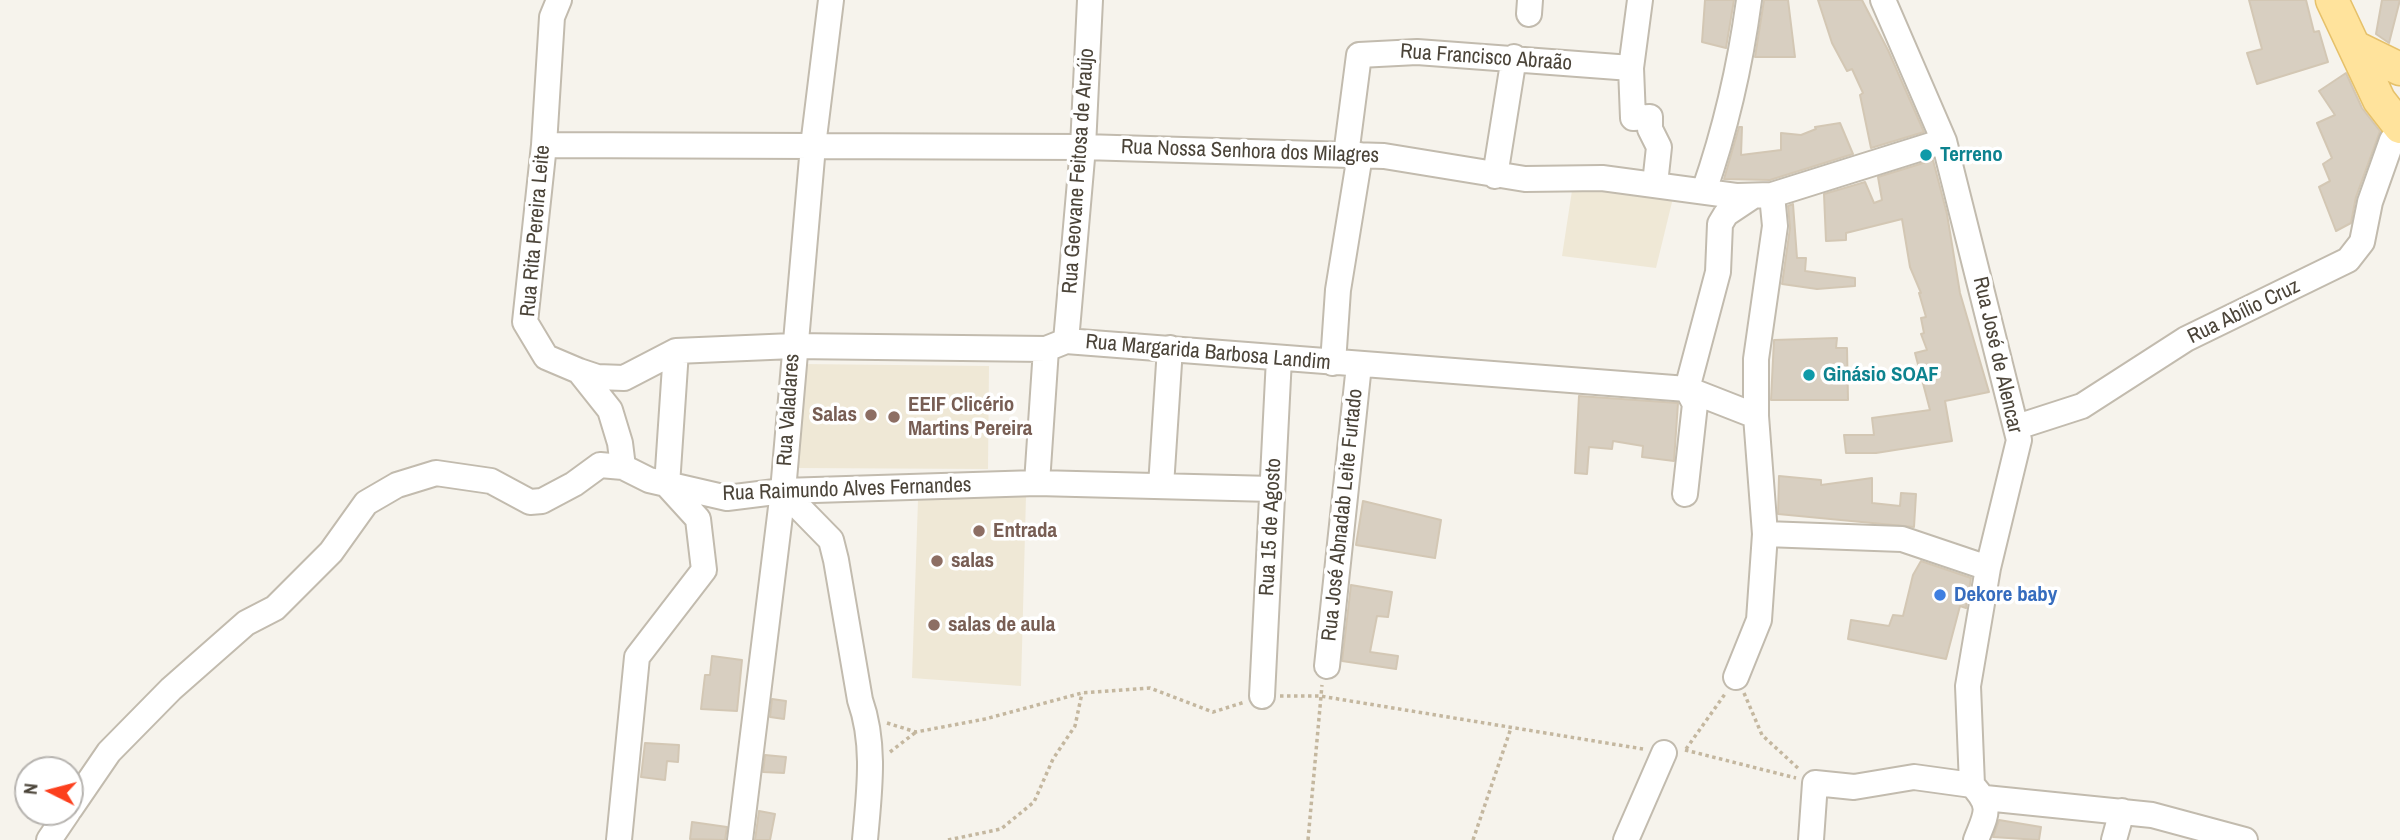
<!DOCTYPE html>
<meta charset="utf-8">
<style>
body{margin:0}
#map{position:relative;width:2400px;height:840px;overflow:hidden;background:#f6f3ec;font-family:"Archivo Narrow",sans-serif}
canvas{display:block}
.north{position:absolute;left:14px;top:756px;width:70px;height:70px;box-sizing:border-box;background:#fff;border:2px solid #b7b4b0;border-radius:50%;rotate:276deg;font-size:19px;font-weight:700;line-height:28px;text-align:center;color:#4b4439}
.north::after{content:'';display:block;margin:auto;width:24px;height:32px;background:#fc3f1d;clip-path:polygon(50% 0,100% 100%,50% 72%,0 100%)}
</style>
<div id="map">
<canvas width="2400" height="840"></canvas>
<div class="north">N</div>
</div>
<script>
const g = document.querySelector('canvas').getContext('2d');
g.lineJoin = 'round';
function fill(path, color) { g.fillStyle = color; g.fill(path, 'evenodd'); }
function trace(path, color, width, dash) { g.strokeStyle = color; g.lineWidth = width; g.lineCap = dash ? 'butt' : 'round'; g.setLineDash(dash || []); g.stroke(path); }
function label(font, color, halo, rows, align = 'center') {
  g.font = font + ' "Archivo Narrow",sans-serif'; g.lineWidth = 7; g.setLineDash([]); g.textBaseline = 'middle'; g.strokeStyle = halo; g.fillStyle = color; for (const [text, x, y, turn = 0] of rows) {
    g.save(); g.translate(x, y); g.rotate((+turn || 0) * Math.PI / 180); g.textAlign = isNaN(turn) ? turn : align; if (halo) g.strokeText(text, 0, 0); g.fillText(text, 0, 0); g.restore();
  }
}
const education = new Path2D(`
 M1573,184L1673,198L1656,268L1562,256Z
 M801,364L989,366L988,469L796,468Z
 M1026,496L1021,686L912,678L918,500Z`);
const building = new Path2D(`
 M1705,0H1734L1726,48L1702,42Z
 M1764,0H1788L1795,57H1755Z
 M1818,0H1862L1888,50L1924,132L1871,148L1860,95L1863,93L1852,69L1847,71L1832,43Z
 M2249,0H2306L2314,32L2319,31L2328,62L2257,84L2247,53L2262,49Z
 M2382,0H2400L2389,43L2376,34Z
 M2346,73L2362,108L2380,131L2356,197L2351,223L2336,231L2319,187L2330,181L2323,164L2332,158L2317,123L2335,115L2319,91Z
 M1840,123L1853,154L1770,180L1724,179L1739,127H1742L1741,155L1781,150V133L1801,135L1816,129L1815,127Z
 M1933,160L1947,214L1960,293L1989,392L1945,401L1952,441L1876,453H1846L1844,435H1874L1872,418L1930,410L1915,353L1927,350L1921,334L1924,333L1921,318L1926,317L1919,293H1921L1910,267L1902,219L1846,233V240L1826,241L1824,194L1865,182L1874,203L1882,200L1878,177Z
 M1793,204L1797,258H1806L1805,271L1855,278V286L1817,289L1782,284L1790,228L1788,206Z
 M1837,338L1836,348H1847L1848,400H1771L1774,340Z
 M1579,396L1678,403L1674,461L1642,457L1643,446L1613,441L1612,449L1589,447L1587,474L1575,473Z
 M1779,476L1821,480V485L1872,478V503L1900,506L1901,493L1916,494L1914,527L1778,514Z
 M1363,501L1441,520L1435,558L1356,545Z
 M1921,561L1971,578L1966,608L1960,606L1946,659L1848,639L1851,620L1889,626L1893,615L1903,616L1913,575Z
 M1351,585L1392,592L1388,617L1377,616L1370,652L1398,656L1396,669L1342,661Z
 M712,656L742,660L737,711L701,709L705,675H710Z
 M772,699L786,701L784,719L770,717Z
 M645,743L679,745L678,762L667,761L665,780L641,777Z
 M765,755L786,757L784,773L763,772Z
 M759,811L775,814L770,840H755Z
 M1999,820L2041,827L2039,840L1993,837Z
 M692,822L727,827L725,840L690,839Z`);
const path = new Path2D(`
 M1744,693L1762,735L1800,770
 M1280,696H1320L1643,749
 M887,723L916,732L985,719L1082,693L1150,688L1213,712L1245,702
 M1686,749L1725,694
 M1685,750L1796,778
 M890,752L916,732
 M948,840L1001,829L1034,802L1053,759L1075,726L1082,693
 M1308,840L1322,685
 M1473,840L1511,728`);
const minor = new Path2D(`
 M559,0L552,17L544,145L525,322L546,357L579,371L610,410L620,443L623,467
 M1640,0L1631,68L1633,118L1650,117V129L1659,147L1655,184
 M1883,0L1944,141L2019,440L1988,568L1968,686L1972,785C1993,807 1986,814 1976,840
 M1529,14L1530,0
 M544,145L1083,147L1384,156L1525,179L1602,178L1736,196L1772,195L1944,141
 M1346,155L1359,55L1417,52L1631,68
 M1495,176L1514,57
 M1704,191C1726,128 1740,67 1749,0
 M1066,341L1083,147L1090,0
 M1333,363L1338,290L1360,155
 M579,371L597,377L624,378L676,351L793,346L1046,349L1066,341L1687,389L1756,416
 M2017,427L2082,406L2186,339L2348,260L2362,242L2370,202L2392,140L2400,134
 M1037,483L1046,349
 M1161,486L1170,348
 M783,491L831,540L836,560L860,700C876,745 869,793 865,840
 M1685,494L1695,404L1687,389L1718,272L1720,224L1726,214L1753,196
 M1765,534L1902,539L1988,568
 M1327,666L1359,365
 M1736,677L1759,620L1765,534L1756,416V359L1775,226L1772,195
 M1262,696L1279,358
 M1985,798L2152,815L2245,840
 M70,809L109,752L171,689L246,623L275,608L331,552L366,503L397,485L436,473L491,481L530,502L542,501L574,484L600,465L623,467L649,480L727,498L783,491L1037,483L1272,489
 M49,840L68,812
 M619,840L637,657L704,570L698,519L667,485L676,351
 M740,840L783,491L813,146L831,0
 M1626,840L1664,753
 M1811,840L1815,783L1854,787L1914,777L1972,785
 M2114,840L2122,811`);
const major = new Path2D(`
 M2332,0L2379,100L2400,127
 M2355,47L2400,69`);
const markers = [
 [1926,155,7,"#0f9aa8"],
 [1809,375,7,"#0f9aa8"],
 [871,415,7,"#8d6e63"],
 [894,417,7,"#8d6e63"],
 [979,531,7,"#8d6e63"],
 [937,561,7,"#8d6e63"],
 [1940,595,7,"#3f7fe0"],
 [934,625,7,"#8d6e63"]
];
const streetNames = [
 ["Rua Francisco Abraão",1486,58,4],
 ["Rua Nossa Senhora dos Milagres",1250,152,2],
 ["Rua Geovane Feitosa de Araújo",1079,171,-86],
 ["Rua Rita Pereira Leite",536,231,-85],
 ["Rua Abílio Cruz",2244,312,-26],
 ["Rua Margarida Barbosa Landim",1208,353,5],
 ["Rua José de Alencar",1997,355,77],
 ["Rua Valadares",789,410,-86],
 ["Rua Raimundo Alves Fernandes",847,490,-2],
 ["Rua José Abnadab Leite Furtado",1343,515,-84],
 ["Rua 15 de Agosto",1271,527,-87]
];
const cultureNames = [
 ["Terreno",1940,155],
 ["Ginásio SOAF",1823,375]
];
const educationNames = [
 ["EEIF Clicério",908,405],
 ["Martins Pereira",908,429],
 ["Salas",857,415,"right"],
 ["Entrada",993,531],
 ["salas",951,561],
 ["salas de aula",948,625]
];
const shopNames = [
 ["Dekore baby",1954,595]
];
fill(education, '#efe8d6');
fill(building, '#d8cfc1');
trace(building, '#d3c7b4', 2);
trace(minor, '#c2bbae', 28);
trace(major, '#e6c16a', 35);
trace(path, '#c4b79f', 3.5, [3.5, 3.5]);
trace(minor, '#fff', 24);
trace(major, '#ffe39c', 32);
for (const [x, y, r, color] of markers) { const dot = new Path2D(); dot.arc(x, y, r, 0, 2 * Math.PI); g.fillStyle = color; g.fill(dot); trace(dot, '#fff', 2.5); }
label('21px', '#4b4439', '#fff', streetNames);
label('bold 21px', '#0d838f', '#fff', cultureNames, 'left');
label('bold 21px', '#785e54', '#fff', educationNames, 'left');
label('bold 21px', '#366cbe', '#fff', shopNames, 'left');
</script>
